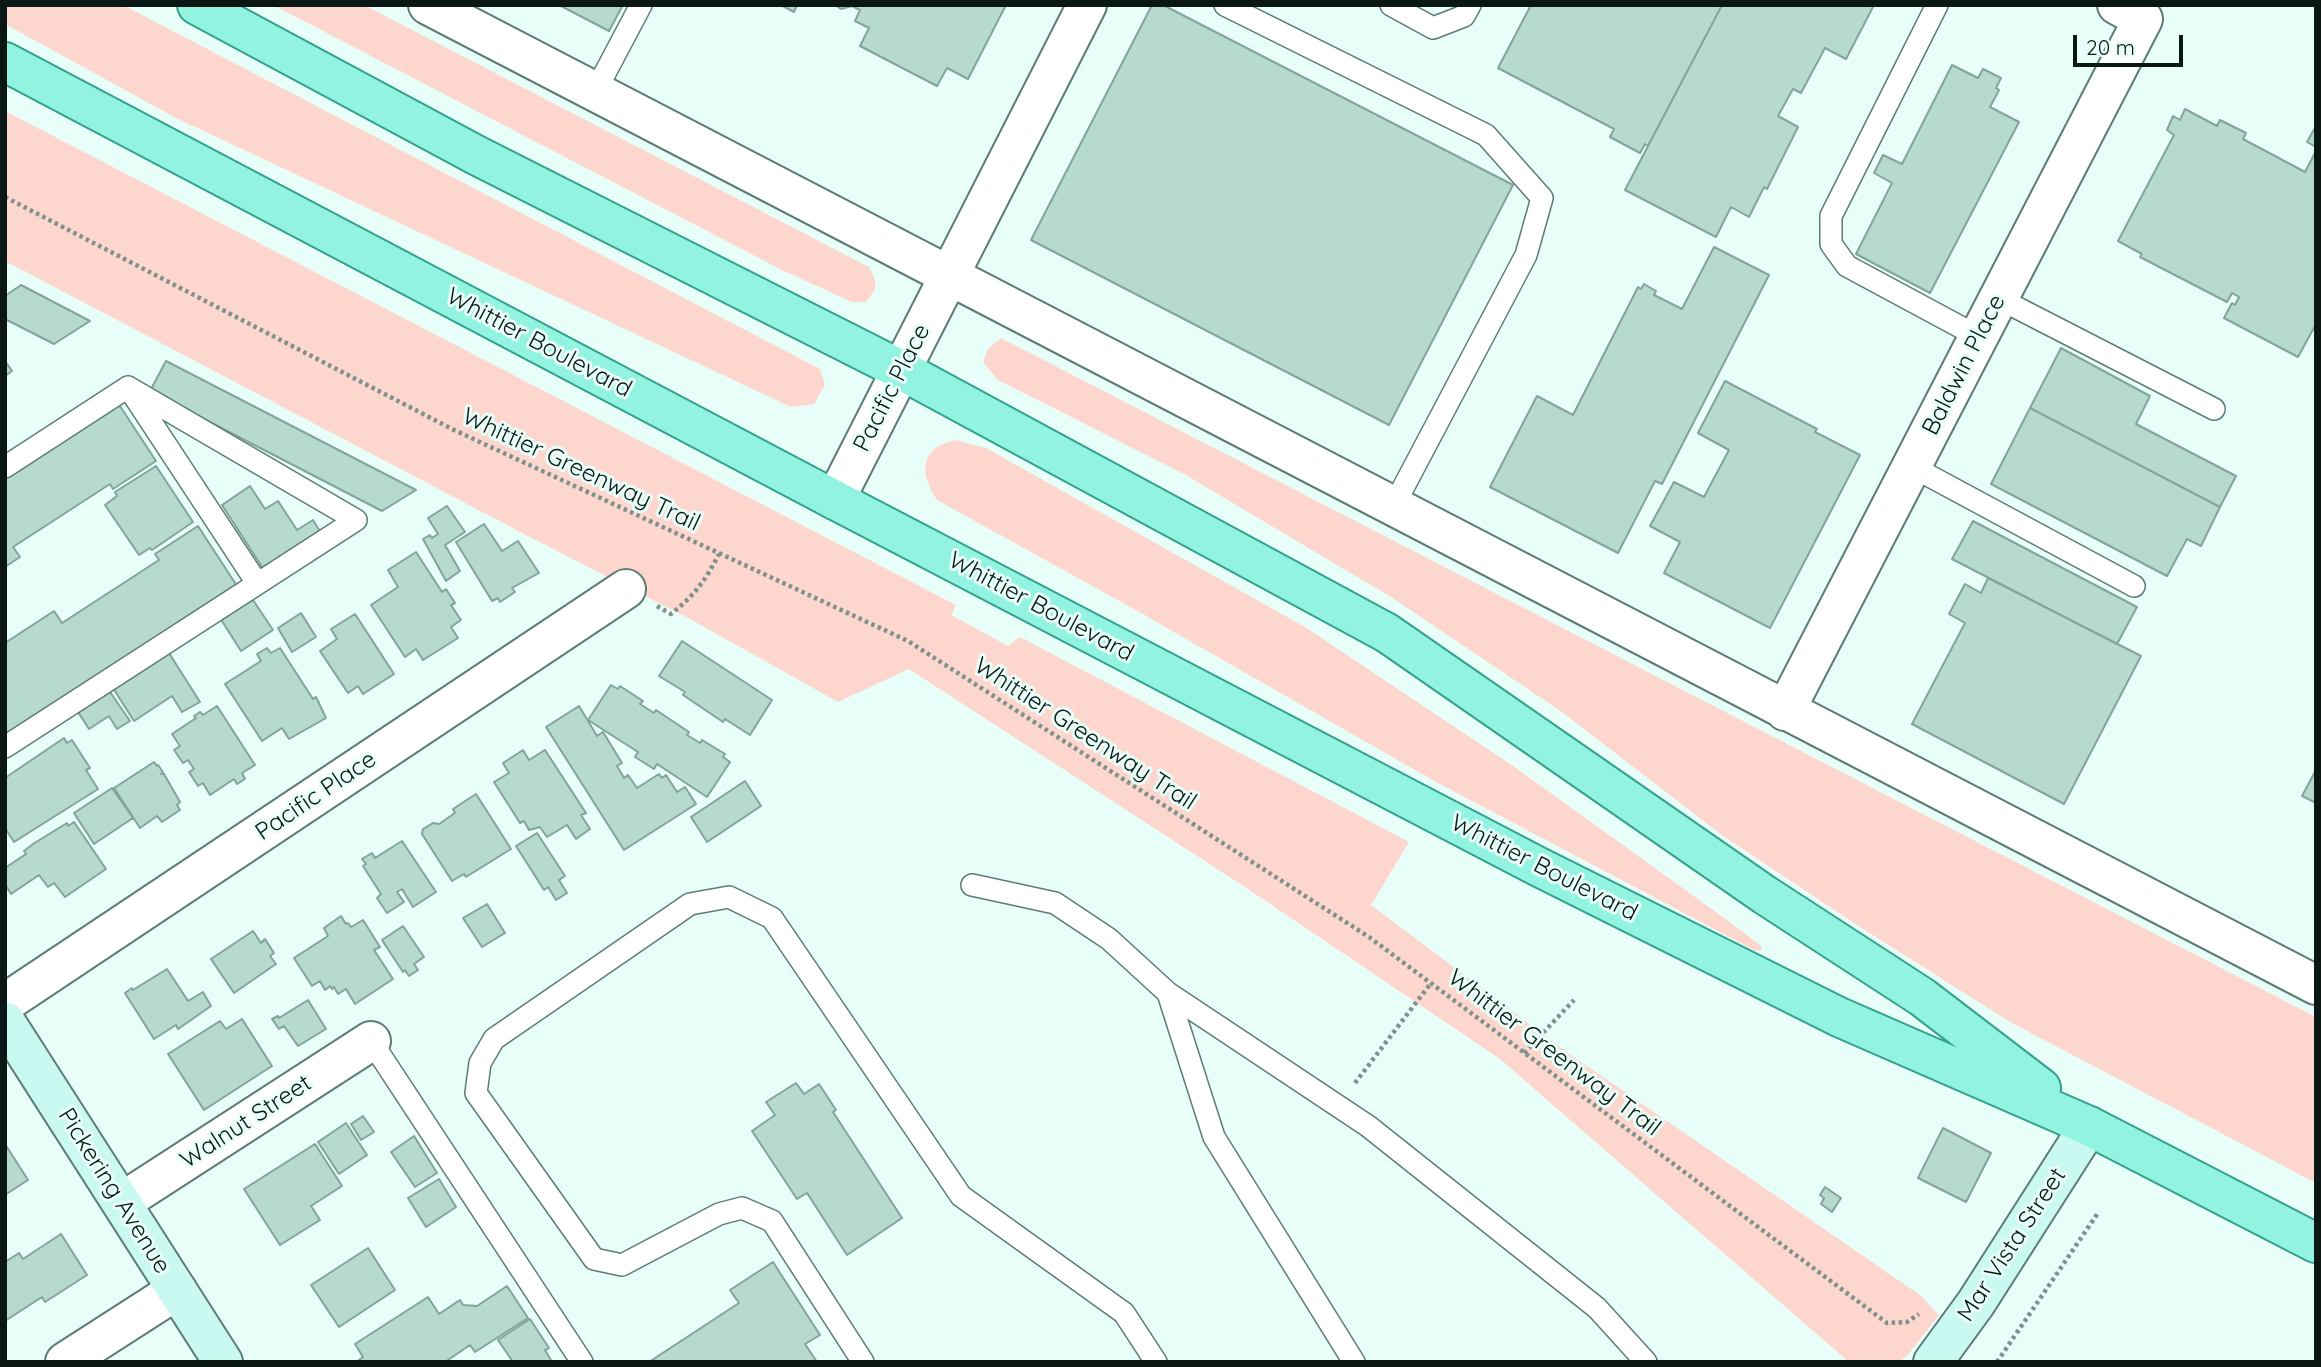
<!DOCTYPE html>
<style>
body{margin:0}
#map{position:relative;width:2321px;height:1367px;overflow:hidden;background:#e8fef8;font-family:Quicksand,sans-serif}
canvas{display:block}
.frame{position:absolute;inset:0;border:7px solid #0a1714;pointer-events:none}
.scale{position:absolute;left:2073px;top:35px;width:110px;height:32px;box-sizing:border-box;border:4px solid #0a1714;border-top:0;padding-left:9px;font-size:21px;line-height:24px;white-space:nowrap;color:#0a1714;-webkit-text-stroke:5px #e8fef8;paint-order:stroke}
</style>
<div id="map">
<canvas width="2321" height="1367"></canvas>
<div class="frame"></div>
<div class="scale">20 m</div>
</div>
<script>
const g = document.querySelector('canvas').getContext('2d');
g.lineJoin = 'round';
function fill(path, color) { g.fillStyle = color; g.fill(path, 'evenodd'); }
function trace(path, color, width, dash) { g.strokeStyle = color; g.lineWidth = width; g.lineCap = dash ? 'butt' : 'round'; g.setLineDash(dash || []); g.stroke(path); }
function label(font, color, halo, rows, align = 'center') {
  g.font = font + ' Quicksand,sans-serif'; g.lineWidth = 6; g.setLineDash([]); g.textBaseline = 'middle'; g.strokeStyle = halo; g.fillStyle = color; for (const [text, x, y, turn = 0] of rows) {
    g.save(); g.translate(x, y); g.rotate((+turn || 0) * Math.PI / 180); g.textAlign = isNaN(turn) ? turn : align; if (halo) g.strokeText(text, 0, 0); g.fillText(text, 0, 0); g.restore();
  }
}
const green = new Path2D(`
 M5,5H123L820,369L825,385L814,404L791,407L176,118L5,24Z
 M273,5H364L869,267C878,282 878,289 866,302H852L782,270Z
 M5,111L956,605L951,615L1008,646L1020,637L1409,842L1371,905L1571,1055L1920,1295L1939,1315L1907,1356L1898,1362H1849L1500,1059L1248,889L909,669L838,702L690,619L526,535L5,261Z
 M1001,338L2316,1017V1183L2010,1022L1857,925L1723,836L1562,712L1391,597L1184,474L998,380L983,362L988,349Z
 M955,440L986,448L1305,627L1516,768L1738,928L1761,946L1762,950L1756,951L1436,782L1132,608L937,500C927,485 918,464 934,449C939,445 949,442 955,440Z`);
const building = new Path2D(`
 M559,5H623L609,31Z
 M781,5H797L794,12Z
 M835,5H1006L968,79L947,68L937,86L860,46L869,28L855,21L860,10L852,6L841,9Z
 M1152,5H1163L1513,185L1389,425L1031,240Z
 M1531,5H1722L1648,146L1645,144L1640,153L1610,137L1614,129L1498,68Z
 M1722,5H1874L1846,59L1825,48L1801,93L1793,89L1778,116L1798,127L1767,189L1764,187L1749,217L1731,207L1716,237L1625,190Z
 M1952,65L1978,78L1983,69L2001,78L1996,88L1999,90L1990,107L2019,122L1930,293L1856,254L1892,183L1874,173L1883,155L1902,164Z
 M2185,109L2217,126L2220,120L2246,133L2243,139L2305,172L2316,151V324L2298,357L2224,318L2232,303L2235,305L2239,297L2232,293L2227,302L2140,257L2142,254L2118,241L2174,135L2167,130L2173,116L2180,120Z
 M2316,126V147L2307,142Z
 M1714,247L1769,275L1662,484L1655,481L1618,553L1490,487L1537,396L1573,415L1638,287L1641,289L1644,284L1656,291L1654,295L1682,309Z
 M21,285L90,321L54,344L5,319V296Z
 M2061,348L2150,396L2136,424L2236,476L2220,507L2030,408Z
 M5,361L12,371L5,376Z
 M166,361L416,490L382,511L150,391Z
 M1725,381L1817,429L1815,432L1860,455L1770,628L1664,573L1680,542L1650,526L1674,482L1704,497L1729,450L1698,433Z
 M118,403L156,461L113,489L110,484L13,547L20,557L5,567V476Z
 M2030,408L2220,507L2201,546L2187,539L2167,576L1991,484Z
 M156,466L193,522L152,550L150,548L139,555L105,505L117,496L115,492Z
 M250,486L265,509L278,501L297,530L313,520L321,533L264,570L222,505Z
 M447,506L465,532L445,545L460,571L446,581L423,539L430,535L432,538L438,534L428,518Z
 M1973,521L2137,607L2117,644L1952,559Z
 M484,524L502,551L518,541L539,573L512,588L515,592L500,602L498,598L492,601L456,542Z
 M198,526L237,586L5,736V643L54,611L62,623L159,560L155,554Z
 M416,552L442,592L446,589L455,603L451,605L461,620L451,627L458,638L423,660L416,649L405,657L371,605L398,587L388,570Z
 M1988,578L2141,656L2064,804L1912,724L1965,623L1949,614L1965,584L1981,593Z
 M251,597L273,630L241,651L220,618Z
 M301,613L316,637L292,652L278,628Z
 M355,614L394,674L363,694L358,686L348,693L320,651L337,639L331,629Z
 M682,641L772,700L750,735L725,719L723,722L683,695L685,692L659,676Z
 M267,648L271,653L280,648L313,699L316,697L326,718L289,739L282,728L262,741L225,684L261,661L257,654Z
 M169,653L200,702L182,712L172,696L134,721L113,688Z
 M611,685L618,689L620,686L643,701L640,704L654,713L656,710L689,732L687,735L700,743L702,740L725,754L723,757L730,762L707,797L657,764L654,769L635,757L638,752L588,720Z
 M110,692L130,721L117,729L109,716L89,729L78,712Z
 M217,706L255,765L242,773L245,779L237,784L234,779L210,795L203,783L198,786L189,772L194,769L188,760L183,763L174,750L180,746L172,734L196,718L194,716L200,712L203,715Z
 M579,706L597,736L603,732L622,763L617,766L624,778L628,775L637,788L659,774L662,778L666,775L677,792L685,787L696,804L624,850L546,727Z
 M64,738L67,743L72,740L90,768L86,770L98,789L14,842L5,828V778Z
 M523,750L529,760L545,750L586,813L581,815L590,829L576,839L567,825L547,837L540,827L529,830L524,821L520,823L494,782L509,773L503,763Z
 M154,762L157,766L158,765L163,772L161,774H164L180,802L177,805L180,810L162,822L157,816L140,828L114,788Z
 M2316,770V803L2302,796Z
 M745,781L761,806L707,842L691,817Z
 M112,788L133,818L94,844L74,813Z
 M476,794L511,849L466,877L464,874L452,881L422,834L423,829L433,823L439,824L455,813L453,809Z
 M74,822L106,869L65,897L54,883L48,887L39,875L11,894L5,884V868L26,854L24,851L33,844L67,823L68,826Z
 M537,833L565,876L559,880L567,893L556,900L548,887L544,890L516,846Z
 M402,841L436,892L413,907L402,889L397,892L404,902L387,913L377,898L381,894L363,866L366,864L362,859L372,853L375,858Z
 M487,904L505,933L482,947L463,918Z
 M341,916L346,924L348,923L351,927L363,920L380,947L374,950L393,979L355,1004L346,989L338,994L334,987L332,989L330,986L325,990L320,981L312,986L294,958L328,936L324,928Z
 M403,926L424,957L414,964L418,970L409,976L405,970L403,972L382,940Z
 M253,931L261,943L265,939L274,953L270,956L276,964L234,993L211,959Z
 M167,969L188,1001L203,992L211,1006L178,1029L176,1025L154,1039L125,993L132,988L133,990Z
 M308,1000L326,1029L298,1046L284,1026L279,1029L272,1019L278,1016L279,1018Z
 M242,1019L272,1066L204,1110L168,1054L220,1021L226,1029Z
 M796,1083L804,1094L819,1084L836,1110L833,1112L902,1218L847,1255L807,1193L797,1199L752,1131L775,1115L766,1102Z
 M363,1116L374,1132L361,1140L351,1124Z
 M346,1123L367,1155L339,1174L318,1142Z
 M1943,1128L1991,1153L1966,1202L1918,1178Z
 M414,1136L437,1173L415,1187L391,1152Z
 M5,1144L28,1180L5,1195Z
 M315,1144L342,1186L311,1206L320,1220L280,1245L244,1189Z
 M439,1179L456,1207L426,1227L408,1198Z
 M1825,1187L1841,1198L1832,1212L1821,1204L1824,1198L1820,1195Z
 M61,1234L87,1275L45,1302L42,1297L5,1321V1262L19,1253L23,1259Z
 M368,1248L395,1290L339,1327L311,1285Z
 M773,1262L820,1335L805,1344L817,1362H649L739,1303L730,1290Z
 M507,1286L528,1318L475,1352L470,1345L445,1362H360L359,1360L363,1357L355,1344L428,1297L439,1314L460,1300L463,1305L477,1306Z
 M530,1319L549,1348L545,1350L552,1362H513L498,1340Z`);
const path = new Path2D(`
 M5,197L452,429L908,641L1369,937L1887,1323L1907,1322L1919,1314
 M657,606L671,614C695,595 705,581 719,554
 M1524,1053L1574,1000
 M1355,1083L1431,983
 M1997,1362L2098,1213`);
const lane = new Path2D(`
 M1225,5L1486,135L1542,198L1526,255L1393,507
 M1391,5L1433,28L1464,16L1470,5
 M1937,5L1831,216V244L1847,266L1979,337
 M595,92L641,5
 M1998,298L2214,409
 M1911,466L2134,586
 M5,467L128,387
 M5,747L356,520L128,387L257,583
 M972,885L1055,903L1109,939L1168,993L1214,1137L1354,1362
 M1168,993L1368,1126L1597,1308L1646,1362
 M371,1041L582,1362
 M863,1362L772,1221L742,1208L719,1214L622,1265L594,1259L476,1093L480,1063L494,1039L690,904L729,897L772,918L961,1196L1124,1313L1156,1362`);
const street = new Path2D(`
 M428,5L2316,985
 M835,500L1087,5
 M1785,711L2143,19L2117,5
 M5,1003L626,589
 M122,1202L371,1041
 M65,1362L177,1290`);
const secondary = new Path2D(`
 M5,1021L223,1362
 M1933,1362L1976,1303L2089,1126`);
const primary = new Path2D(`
 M197,5L476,155L901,370L1387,633L1765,895L1922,997L2041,1088
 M5,62L835,500L1537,866L1839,1017L2089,1126L2316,1243`);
const streetNames = [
 ["Whittier Boulevard",539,343,28],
 ["Baldwin Place",1964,365,-63],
 ["Pacific Place",892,388,-63],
 ["Whittier Greenway Trail",581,470,25],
 ["Whittier Boulevard",1041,607,28],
 ["Whittier Greenway Trail",1085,734,33],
 ["Pacific Place",316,796,-34],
 ["Whittier Boulevard",1544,868,27],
 ["Whittier Greenway Trail",1554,1053,37],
 ["Walnut Street",246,1122,-33],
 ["Pickering Avenue",114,1191,58],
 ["Mar Vista Street",2012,1245,-57]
];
fill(green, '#fdd6cd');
fill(building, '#b7dad0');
trace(building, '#82a49b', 2);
trace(lane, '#5c7d74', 24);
trace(street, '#5c7d74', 42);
trace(secondary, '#5c7d74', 42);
trace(primary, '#34a18c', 42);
trace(path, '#7f918c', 4.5, [3.5, 3.5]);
trace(lane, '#fff', 21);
trace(street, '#fff', 38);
trace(secondary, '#c9f9f0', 38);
trace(primary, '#92f3e1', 38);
label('24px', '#0a1714', '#e8fef8', streetNames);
</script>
